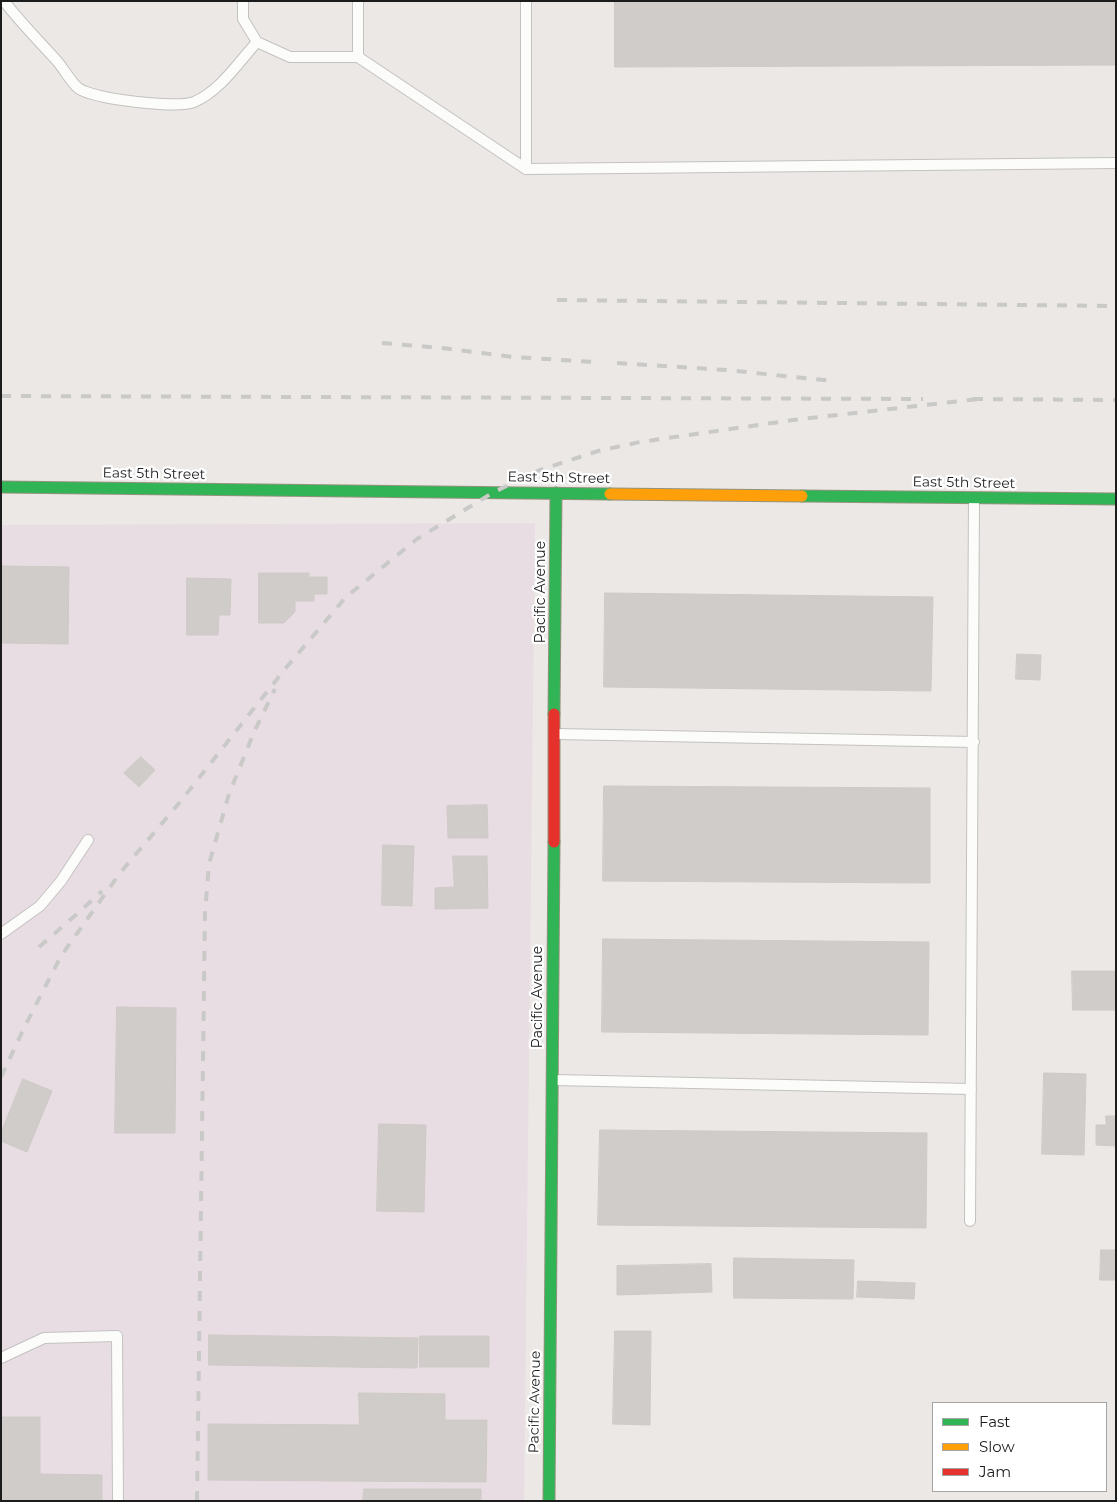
<!DOCTYPE html>
<style>
body{margin:0}
#map{position:relative;width:1117px;height:1502px;overflow:hidden;background:#ebe8e5;font-family:Montserrat,sans-serif}
canvas{display:block}
.frame{position:absolute;inset:0;border:2px solid #1c1c1c;pointer-events:none}
.legend{position:absolute;left:932px;top:1402px;width:175px;height:90px;box-sizing:border-box;background:#fff;border:1px solid #a4a4a4;margin:0;padding:6px 9px;list-style:none;font-size:15px;color:#1c1c1c}
.legend li{display:flex;align-items:center;gap:10px;height:25px}
.legend b{width:25px;border:1px solid #a4a4a4}
</style>
<div id="map">
<canvas width="1117" height="1502"></canvas>
<div class="frame"></div>
<ul class="legend">
<li><b style="height:6px;background:#30b455"></b>Fast</li>
<li><b style="height:6px;background:#ff9f0a"></b>Slow</li>
<li><b style="height:6px;background:#e5322d"></b>Jam</li>
</ul>
</div>
<script>
const g = document.querySelector('canvas').getContext('2d');
g.lineJoin = 'round';
function fill(path, color) { g.fillStyle = color; g.fill(path, 'evenodd'); }
function trace(path, color, width, dash) { g.strokeStyle = color; g.lineWidth = width; g.lineCap = dash ? 'butt' : 'round'; g.setLineDash(dash || []); g.stroke(path); }
function label(font, color, halo, rows, align = 'center') {
  g.font = font + ' Montserrat,sans-serif'; g.lineWidth = 4.5; g.setLineDash([]); g.textBaseline = 'middle'; g.strokeStyle = halo; g.fillStyle = color; for (const [text, x, y, turn = 0] of rows) {
    g.save(); g.translate(x, y); g.rotate((+turn || 0) * Math.PI / 180); g.textAlign = isNaN(turn) ? turn : align; if (halo) g.strokeText(text, 0, 0); g.fillText(text, 0, 0); g.restore();
  }
}
const industrial = new Path2D(`
 M535,523L524,1501H1V525Z`);
const building = new Path2D(`
 M615,1H1116V65L615,67Z
 M1,566L69,567L68,644L1,643Z
 M259,573H309V577H327V594H314V601H295V612L284,623H259Z
 M187,578L231,579L230,615H219L218,635H187Z
 M605,593L933,597L931,691L604,687Z
 M1017,654L1041,655L1040,680L1016,679Z
 M141,757L155,770L139,787L124,773Z
 M604,786L930,788V883L603,881Z
 M487,805L488,838H448L447,806Z
 M383,845L414,846L412,906L382,905Z
 M453,856H487L488,908L435,909V888L454,887Z
 M603,939L929,942L928,1035L602,1032Z
 M1072,971H1116V1010H1073Z
 M117,1007L176,1008L175,1133H115Z
 M1044,1073L1086,1074L1084,1155L1042,1154Z
 M23,1079L52,1091L27,1152L1,1141V1133Z
 M1106,1116H1116V1146L1096,1145V1125H1106Z
 M379,1124L426,1125L424,1212L377,1211Z
 M600,1130L927,1133L926,1228L598,1225Z
 M1101,1250H1116V1280H1100Z
 M734,1258L854,1260L853,1299L734,1298Z
 M711,1264L712,1292L617,1295V1266Z
 M858,1281L915,1283L914,1299L857,1297Z
 M615,1331H651L650,1425L613,1424Z
 M209,1335L418,1338L417,1368L209,1365Z
 M420,1336H489V1367H420Z
 M359,1393L445,1394V1420H487L486,1482L208,1480V1424L359,1425Z
 M1,1417H40V1474L102,1475V1501H1Z
 M364,1489H481V1501H363Z`);
const lane = new Path2D(`
 M4,1C20,22 39,41 57,61C64,69 70,81 78,88C92,99 178,109 194,102C220,91 238,63 257,42
 M243,1V19L257,42L290,57H358V1
 M526,1V169L1116,163
 M358,57L526,169
 M556,734L974,742
 M1,934L40,906L61,881L88,840
 M554,1080L971,1089
 M970,1221L974,499
 M1,1358L44,1338L117,1336L118,1501`);
const fast = new Path2D(`
 M1,487L610,494
 M802,496L1116,499
 M554,714L556,493
 M549,1501L554,842`);
const slow = new Path2D(`
 M610,494L802,496`);
const jam = new Path2D(`
 M554,842V714`);
const rail = new Path2D(`
 M557,300L1116,306
 M382,343L442,348L513,357L595,362
 M617,363L726,370L834,381
 M1,396L923,399
 M973,399L1116,400
 M39,947L77,914L102,891
 M1,1077L24,1028L61,956L120,873L180,802L285,669L346,597L417,539L494,492L540,470L598,451L640,442L793,420L978,399
 M197,1501L205,913L209,864L229,794L254,732L275,689`);
const streetNames = [
 ["East 5th Street",154,474,1],
 ["East 5th Street",559,478,1],
 ["East 5th Street",964,483,1],
 ["Pacific Avenue",541,592,-90],
 ["Pacific Avenue",538,997,-90],
 ["Pacific Avenue",535,1402,-89]
];
fill(industrial, '#e9dde4');
fill(building, '#d0ccca');
trace(building, '#cecac6', 1);
trace(lane, '#c3c2c1', 12);
trace(fast, '#93937d', 13);
trace(slow, '#93937d', 13);
trace(jam, '#93937d', 13);
trace(lane, '#fcfcfb', 10);
trace(fast, '#30b455', 11);
trace(slow, '#ff9f0a', 11);
trace(jam, '#e5322d', 11);
trace(rail, '#c9c9c8', 4, [10, 10]);
label('14px', '#1c1c1c', '#fff', streetNames);
</script>
